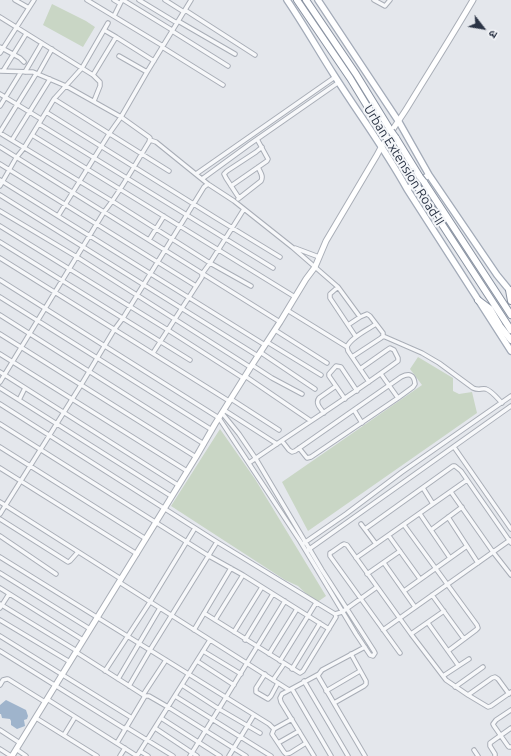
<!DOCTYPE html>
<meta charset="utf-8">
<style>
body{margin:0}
#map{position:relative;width:511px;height:756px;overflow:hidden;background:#e4e7ec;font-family:Ubuntu,"Noto Sans Devanagari",sans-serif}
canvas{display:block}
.north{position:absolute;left:463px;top:8px;width:40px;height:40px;-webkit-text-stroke:3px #f4f6f9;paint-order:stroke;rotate:121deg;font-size:11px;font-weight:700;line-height:16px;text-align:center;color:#2b3445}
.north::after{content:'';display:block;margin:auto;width:14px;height:18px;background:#2b3445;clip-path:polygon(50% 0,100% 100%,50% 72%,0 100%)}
</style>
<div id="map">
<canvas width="511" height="756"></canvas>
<div class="north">उ</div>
</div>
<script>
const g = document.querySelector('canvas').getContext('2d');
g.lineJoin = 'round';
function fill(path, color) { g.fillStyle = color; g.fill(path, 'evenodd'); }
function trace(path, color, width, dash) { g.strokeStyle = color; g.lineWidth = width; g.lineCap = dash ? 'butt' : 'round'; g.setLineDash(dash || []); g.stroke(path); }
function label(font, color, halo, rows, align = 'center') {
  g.font = font + ' Ubuntu,sans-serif'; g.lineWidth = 4; g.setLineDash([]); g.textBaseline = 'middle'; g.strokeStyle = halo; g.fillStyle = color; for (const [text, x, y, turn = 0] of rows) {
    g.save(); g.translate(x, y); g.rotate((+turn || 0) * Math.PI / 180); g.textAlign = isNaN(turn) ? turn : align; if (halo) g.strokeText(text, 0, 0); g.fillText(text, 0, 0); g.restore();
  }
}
const green = new Path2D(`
 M52,4L86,21L95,27L83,47L43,25Z
 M418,357L453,378V391L459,394L472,392L477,413L308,531L282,482L422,385L410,369Z
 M220,429L255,479L326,596L316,603L298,586L285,580L171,506Z`);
const water = new Path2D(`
 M6,700L26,710L28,716L27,719L24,720L25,726L17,729L11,725V721L10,719L2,718L1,714H0V705Z`);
const street = new Path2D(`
 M15,0L29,8
 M87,0L163,46
 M114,0L119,3
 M123,0L172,30
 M139,0L177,23
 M165,0L184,12
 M374,0L385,6L390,0
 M185,10L255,55
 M114,16L122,0
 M0,17L93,75L116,37L154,61
 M178,21L235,54
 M104,30L116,37
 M172,31L228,66
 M0,47L20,58L24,62
 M162,47L223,85
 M0,53L34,0
 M119,56L147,72
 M0,71L33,72L66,86L121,117L149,137L150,138L149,142C134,166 121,191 104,212L0,382
 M3,71L26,34
 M25,72L42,43
 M38,74L52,49
 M93,75L100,82V86L94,101
 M0,94L41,119
 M54,99L169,171
 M0,106L21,72
 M46,112L216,218L280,257
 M39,124L273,268
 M0,132L36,74
 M0,133L112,201L210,263L251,286
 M32,135L295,297
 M12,140L50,79
 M150,140L156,142L208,184
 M0,147L280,322
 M0,164L196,286
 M196,174L335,77
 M202,179L250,144L339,82
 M0,180L265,345
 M0,186L16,158L24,148L54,99L73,78L82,68L108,23
 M231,186L267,161L268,159L257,139
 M0,195L258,356
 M239,198L226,178L224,174L227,171L256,152L262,147
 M238,199L261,181C264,176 260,172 258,167
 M0,211L77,257L250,367
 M58,216L109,134L121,117L147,72L191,0
 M0,226L168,330L243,378
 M149,240L164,216
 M0,242L190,360
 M295,248L319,257
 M0,258L229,401
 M0,280L219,418L300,541L356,634L370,655L373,656L375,653L374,651L322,570L256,459L239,434L222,413
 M338,287L360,317
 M0,297L212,430
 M287,310L347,347
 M0,315L204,444
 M348,325L360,317L367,314L370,316L383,333V336L381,338L352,357
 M275,330L327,363
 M0,334L196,457
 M383,336L422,353L439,363L473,388C479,391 481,388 486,389C492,391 498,399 502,403
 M267,342L321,375
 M260,352L315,389
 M153,353L202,277V274L210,263L244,209
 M0,354L187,471
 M252,365L272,378L302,394
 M0,372L178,485
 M381,374L398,398
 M245,376L311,421
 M369,382L348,351L347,347C350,338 367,330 376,324
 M0,388L171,496
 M231,399L279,430
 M345,399L329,376V374L336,366L341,367L357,391
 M19,400L25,388
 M0,404L217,542L335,614L336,617L303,671L300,673L204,613
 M224,410L277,444
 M354,410L362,423
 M324,413C320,408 315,403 319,398L336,386
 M0,424L209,556L243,575L329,629
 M282,441L289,450L292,452L295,451L401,377C409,373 414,374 415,384L413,387L398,398L311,457L307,458L299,448
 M0,447L146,539
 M454,447L511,529
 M249,463C298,429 349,397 398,361V358L394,350L390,348L387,350L360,369
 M0,468L137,554
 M423,488L433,504
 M451,492L493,552L511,575
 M0,502L121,579
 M0,514L81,385L114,330L123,318L204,187L208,184L234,201L292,247L338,287L330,294V298L356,337
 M420,514L450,558
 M448,517L478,563
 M0,519L68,562L70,561L78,552
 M361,524L376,544
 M404,525L477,625L478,628L476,630L448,651
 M365,529L453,466H455L461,471L511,543
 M431,530L462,507
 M0,536L56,574
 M389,536L420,579
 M304,543L346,514L402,472L511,396
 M308,550L511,406
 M0,557L269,724L274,729
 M356,558L467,480
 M384,563L415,607
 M0,573L90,629
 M367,574L400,551
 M119,582L289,690
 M0,588L83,640
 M404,591L467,546
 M432,595L464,639
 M0,604L77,651
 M0,608L9,594
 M335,614L342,612L377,587
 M0,620L70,662
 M215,620L243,575
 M428,623L458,665
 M194,630L231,568
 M383,630L510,540
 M234,632L262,587
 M411,634L444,611
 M0,636L132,718
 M245,640L273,594
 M365,647L322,670L319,674L318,676L365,756
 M0,651L125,729
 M203,651L241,674
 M76,652L145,696
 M400,653L330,556V553L332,552L342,545L344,544L347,545L411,634L446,680L468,695L488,707L491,706L511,692
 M269,654L297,609
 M197,661L234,685
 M280,661L316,603
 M292,669L320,623
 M105,671L150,602L195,528
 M265,674L256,688V692L268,699L271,696L278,683
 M443,676L469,659
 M118,679L160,608
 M273,680L284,664
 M304,681L348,756
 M0,685L3,680L7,679H8L45,702
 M182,685L219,709L260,733
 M129,686L150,650L217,542
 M455,687L483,667
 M292,689L331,756
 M326,691L360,671
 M143,695L166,660
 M468,695L492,678L495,677L498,679L509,694
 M175,696L271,756
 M47,699L137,756
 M334,703L364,686L366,684V681L351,654
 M511,710L496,720L493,724L494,726L508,746L509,747H511
 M36,718L97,756
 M161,718L220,756
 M292,719L274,729L272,734L284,752L286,754L290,753L306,743
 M126,727L173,756
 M155,728L197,756
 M0,730L20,743
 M64,735L75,717
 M117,743L145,696H149L168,707L246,756
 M278,743L299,731
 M0,749L11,756
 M16,749L26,756
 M474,750L478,756
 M140,751L148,756
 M120,756L125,748
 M137,756L210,640
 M190,756L285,601
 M229,756L254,715
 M314,756L281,702L280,698L282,694L319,674
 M495,756V754L490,746V743L511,728`);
const secondary = new Path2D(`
 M12,756L196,457L215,424L252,365L280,322L306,279L315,267L326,241L377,155C385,139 397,124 407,108C429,72 452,36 473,0`);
const primary = new Path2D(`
 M287,0C304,25 318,50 334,75C358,113 385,149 407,189L511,351
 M318,0L399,122L429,175L497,275L511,292
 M407,189L429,175`);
const highway = new Path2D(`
 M297,0L350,78L386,137
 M306,0L356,74L391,131
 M396,138L420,177
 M390,143L413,181
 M424,182L511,315
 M417,186L511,330
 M509,290L511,301
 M478,300L490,309L500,326L511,340`);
const highwayBridge = new Path2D(`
 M391,131L396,138
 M386,137L390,143
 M420,177L424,182
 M413,181L417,186`);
const streetNames = [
 ["Urban Extension Road-II",404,165,58]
];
fill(green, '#c9d6c5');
fill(water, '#9fb4cc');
trace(street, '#a9aeb7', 5.5);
trace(secondary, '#a9aeb7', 7);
trace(primary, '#a3abb8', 8);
trace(highway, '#8b94a3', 8);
trace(street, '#f7f8fa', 3.5);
trace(secondary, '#fff', 5);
trace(primary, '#fff', 5.5);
trace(highway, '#fff', 6);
trace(highwayBridge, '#8b94a3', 8, []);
trace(highwayBridge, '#fff', 6);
label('13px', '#2b3445', '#f4f6f9', streetNames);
</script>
